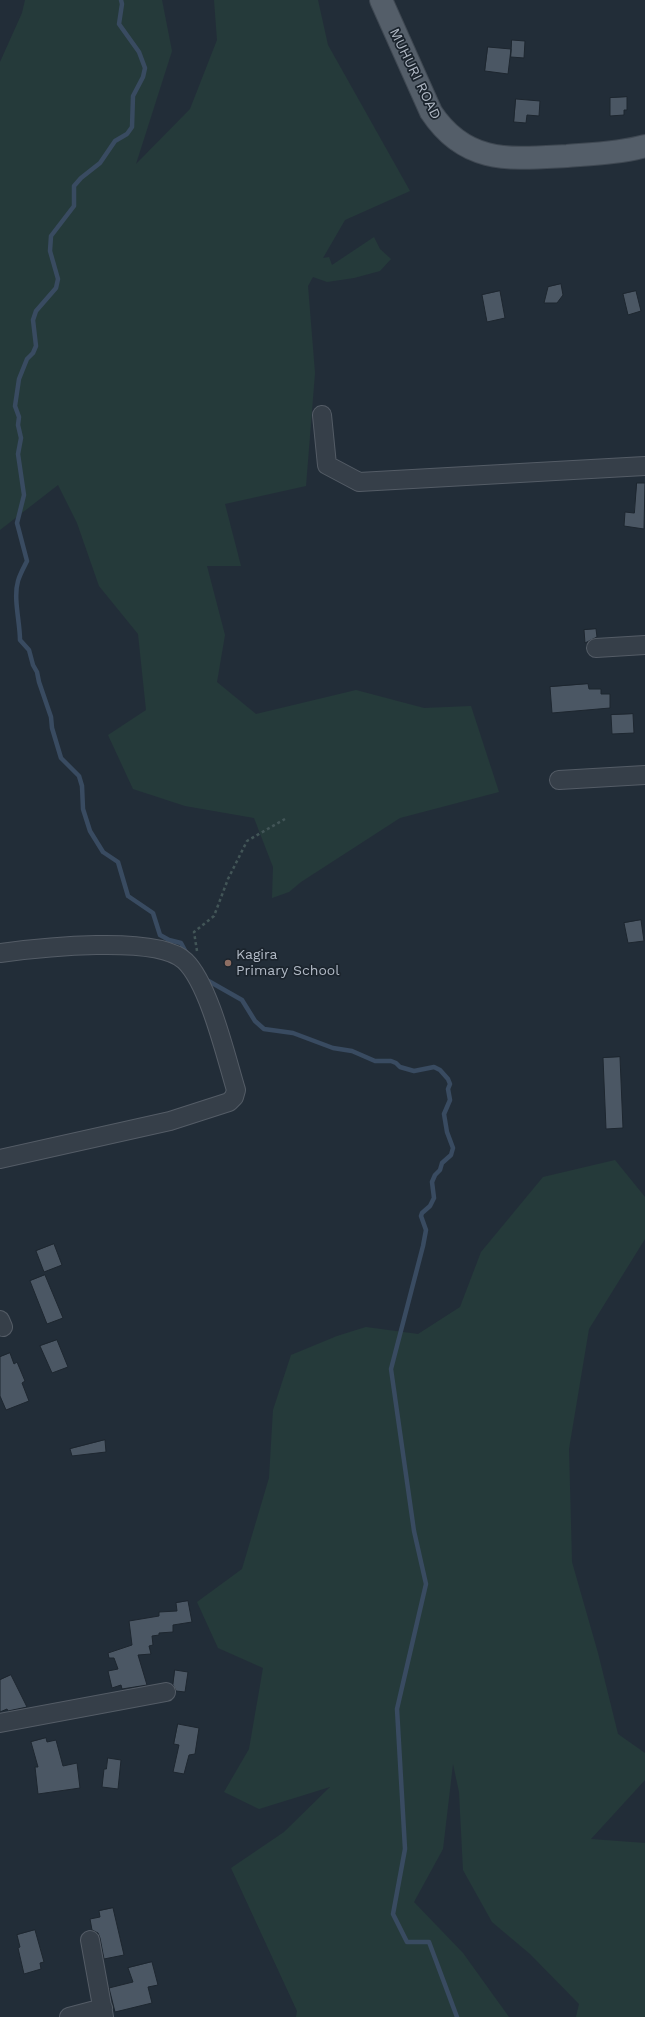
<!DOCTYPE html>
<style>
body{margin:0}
canvas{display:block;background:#222d38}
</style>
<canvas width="645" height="2017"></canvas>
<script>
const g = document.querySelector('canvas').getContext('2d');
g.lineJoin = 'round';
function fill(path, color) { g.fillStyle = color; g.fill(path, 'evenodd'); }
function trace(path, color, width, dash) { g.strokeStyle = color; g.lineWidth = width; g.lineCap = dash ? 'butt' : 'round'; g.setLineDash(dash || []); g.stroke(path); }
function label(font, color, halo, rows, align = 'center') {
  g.font = font + ' "Work Sans",sans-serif'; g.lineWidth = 3.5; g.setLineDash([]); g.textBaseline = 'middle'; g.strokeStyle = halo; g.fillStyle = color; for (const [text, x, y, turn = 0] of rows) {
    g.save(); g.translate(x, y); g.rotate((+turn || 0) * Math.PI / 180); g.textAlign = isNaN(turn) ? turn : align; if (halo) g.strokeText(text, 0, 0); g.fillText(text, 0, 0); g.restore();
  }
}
const green = new Path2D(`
 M25,0H162L172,51L136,164L190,109L217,40L214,0H318L328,45L410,191L345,220L323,258L329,257L332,265L374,237L380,249L391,259L380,271L354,278L327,282L313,277L308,286L315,373L306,486L225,504L241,566H207L225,635L217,682L256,714L356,690L424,708L471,706L499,792L400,818L301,882L289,892L272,898L273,867L254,818L185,806L133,789L108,735L146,710L138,634L99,586L77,523L58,485L0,530V62L22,13Z
 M615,1160L645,1197V1239L589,1329L569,1449L572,1562L598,1653L618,1734L645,1753V1780L591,1839L645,1843V2017H576L579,2004L530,1954L492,1922L463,1870L459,1792L453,1764L443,1849L414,1902L463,1953L509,2017H296L297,2011L231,1868L284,1832L330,1787L259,1809L224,1792L249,1749L263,1668L218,1648L197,1602L242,1569L269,1478L273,1410L291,1355L337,1336L366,1327L418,1334L460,1307L481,1252L543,1177Z`);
const stream = new Path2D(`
 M121,0L122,4L119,24L139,52L145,68L143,77L133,96L132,127L127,134L115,141L100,163L81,178L74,186V206L51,236L50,251L58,279L56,288L36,311L33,320L36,346L33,353L27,359L19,379L15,406L19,417L18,425L21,438L18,454L24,495L17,523L27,561C24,567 20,574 18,581C13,598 20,622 20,640L29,650L33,665L37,672L39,682L51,717L52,728L61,758L79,776L82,786L83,809L90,831L103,852L118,862L128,896L153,913L160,935L169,940L181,943L188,956
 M205,979L242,1000L255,1021L264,1029L293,1033L333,1048L352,1051L375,1061H391L396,1063L400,1067L414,1071L434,1067L440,1070L448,1079L450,1084L448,1089L450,1100L444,1114L447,1132L453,1148L451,1155L442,1163L440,1170L435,1175L432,1182L434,1198L430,1206L422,1213L421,1216L426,1230L423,1246L391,1369L414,1531L426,1584L397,1709L405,1849L393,1914L407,1942H429L457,2017`);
const building = new Path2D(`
 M512,40L525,41L524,58L511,57Z
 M488,47L511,49L508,74L485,71Z
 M627,97V110H624V115L610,116V98Z
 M516,99L540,101L539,116L527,115L526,123L514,122Z
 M561,284L563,295L557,303H544L548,287Z
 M500,291L505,318L487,322L482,295Z
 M636,291L641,311L628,315L623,294Z
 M637,483H645L644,529L624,526L625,512L634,513Z
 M596,629L597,637L585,643L584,630Z
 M588,684L589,689H601V694H610V708L552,713L550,687Z
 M633,714L634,733L612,734L611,715Z
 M641,920L644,941L628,943L624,923Z
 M620,1057L623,1128L606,1129L603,1058Z
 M54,1244L62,1265L44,1272L36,1251Z
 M45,1275L63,1318L47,1324L30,1281Z
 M57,1340L68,1367L52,1373L40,1346Z
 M10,1353L14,1364L17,1362L25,1381L22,1383L29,1401L6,1410L0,1396V1357Z
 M105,1440L106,1452L72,1456L70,1449Z
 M188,1601L192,1622L173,1625V1632L159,1633V1635L152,1636L153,1645L149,1646L151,1654L138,1655L147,1685L122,1689L121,1685L112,1688L108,1671L118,1669L114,1658H109L108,1653L132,1645L129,1621L159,1616V1612L177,1611L176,1603Z
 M175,1670L188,1672L185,1692L176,1691L173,1685Z
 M11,1675L27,1707L8,1711L7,1709L0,1712V1680Z
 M178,1724L199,1728L195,1754L189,1755L184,1774L173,1772L179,1745L174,1744Z
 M46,1738L47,1742L56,1740L63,1766L77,1763L80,1788L38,1794L35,1767H38L31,1742Z
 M108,1758L121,1760L118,1789L102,1787L104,1769H106Z
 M113,1908L124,1955L104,1959L100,1938L98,1933L92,1930L90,1919L100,1917L99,1911Z
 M35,1930L44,1962L40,1963L41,1969L24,1974L18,1948L20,1947L17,1935Z
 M152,1962L158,1985L148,1987L152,2003L115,2012L109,1988L133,1982L128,1968Z`);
const path = new Path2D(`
 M197,951L194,932L214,916L228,879L247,841L285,819`);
const minor = new Path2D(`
 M322,415L327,465L359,482L645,466
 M596,648L645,645
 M559,780L645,775
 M0,953C37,948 158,934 185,961C209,984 226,1057 236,1090L234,1097L229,1102L170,1121L0,1159
 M0,1320L3,1327
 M0,1723L166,1692
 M90,1940L104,2017
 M69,2017L103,2008`);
const major = new Path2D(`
 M381,0L431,112C466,165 511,159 567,156C592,154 620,153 645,146`);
const markers = [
 [228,963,4,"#8d6e63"]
];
const streetNames = [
 ["MUHURI ROAD",415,74,64]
];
const poiNames = [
 ["Kagira",236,955],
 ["Primary School",236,971]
];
fill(green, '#253a3a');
trace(stream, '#394b61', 4.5);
fill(building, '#4b5764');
trace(building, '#1d262f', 1);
trace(minor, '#545c66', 20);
trace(major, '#3f4852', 24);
trace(path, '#425557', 2.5, [3, 3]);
trace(minor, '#363f49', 18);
trace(major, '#545e69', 22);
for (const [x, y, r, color] of markers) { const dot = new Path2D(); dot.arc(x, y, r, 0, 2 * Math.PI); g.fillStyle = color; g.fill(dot); trace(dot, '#1b242d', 1.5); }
label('14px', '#b1b9c5', '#1b242d', streetNames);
label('14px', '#b1b9c5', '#1b242d', poiNames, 'left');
</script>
